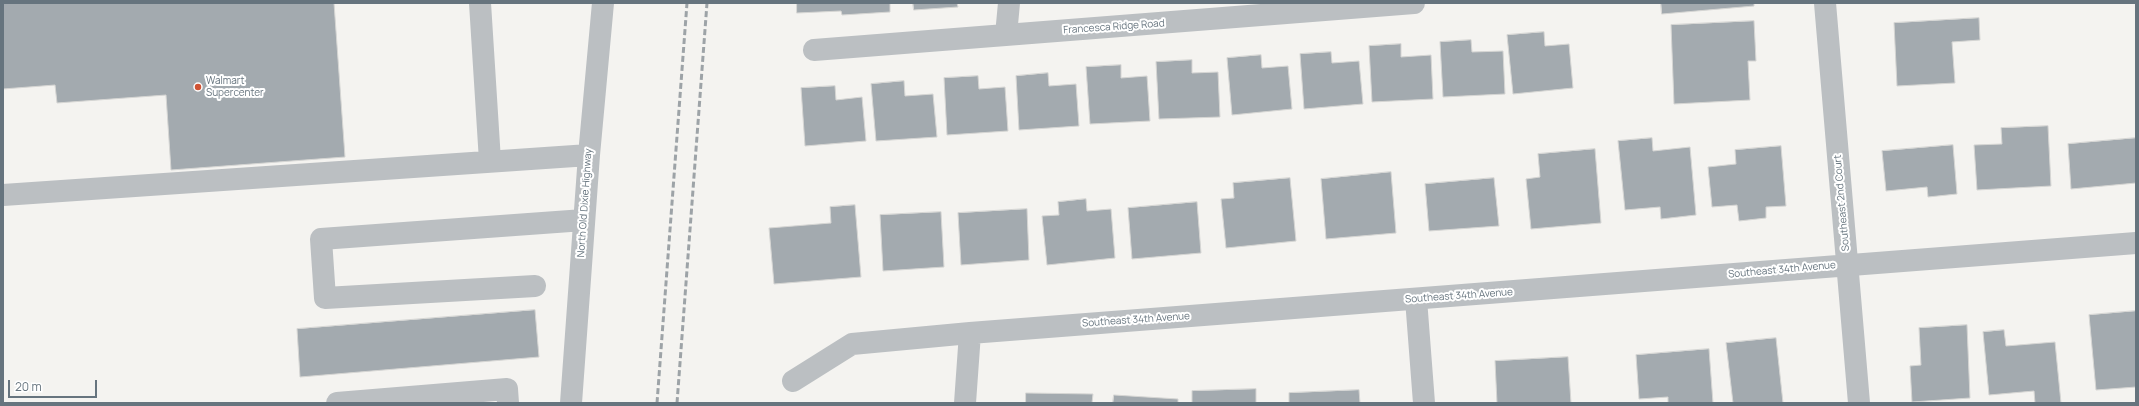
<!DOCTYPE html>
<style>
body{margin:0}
#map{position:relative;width:2139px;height:406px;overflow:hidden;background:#f4f3f0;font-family:Manrope,sans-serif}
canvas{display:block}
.frame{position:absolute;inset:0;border:4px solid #66747e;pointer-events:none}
.scale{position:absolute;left:8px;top:380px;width:89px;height:18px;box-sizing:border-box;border:2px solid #66747e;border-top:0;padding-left:5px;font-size:12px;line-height:14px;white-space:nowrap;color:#66747e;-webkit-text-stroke:3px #fff;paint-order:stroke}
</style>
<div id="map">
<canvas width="2139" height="406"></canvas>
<div class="frame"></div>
<div class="scale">20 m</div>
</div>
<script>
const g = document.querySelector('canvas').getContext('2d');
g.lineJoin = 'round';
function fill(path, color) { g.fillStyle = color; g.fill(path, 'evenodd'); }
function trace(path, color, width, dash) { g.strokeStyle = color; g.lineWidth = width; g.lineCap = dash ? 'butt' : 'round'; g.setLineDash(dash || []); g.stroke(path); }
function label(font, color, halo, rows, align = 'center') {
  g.font = font + ' Manrope,sans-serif'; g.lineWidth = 4; g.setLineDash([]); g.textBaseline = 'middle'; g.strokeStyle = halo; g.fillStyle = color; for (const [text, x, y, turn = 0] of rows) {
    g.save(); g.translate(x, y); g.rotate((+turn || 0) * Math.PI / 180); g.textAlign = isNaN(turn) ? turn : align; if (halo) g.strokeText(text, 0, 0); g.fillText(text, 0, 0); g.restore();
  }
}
const building = new Path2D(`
 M3,3H334L345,157L171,170L166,95L57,103L55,85L3,89Z
 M797,3H890V12L842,15L841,11L797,13Z
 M913,3H957L958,7L914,10Z
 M1661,3H1754V6L1662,14Z
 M1979,18L1980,40L1952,42L1955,83L1897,86L1894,23Z
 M1754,21L1756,61H1748L1750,100L1674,104L1671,25Z
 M1544,32L1545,46L1569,44L1573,88L1513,94L1507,35Z
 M1471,40L1472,52L1503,51L1505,94L1443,97L1440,42Z
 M1401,44V57L1431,55L1433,99L1372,102L1369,46Z
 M1331,52L1332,63L1359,61L1363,104L1304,109L1300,54Z
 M1261,55L1262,68L1288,66L1292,109L1232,115L1227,58Z
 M1192,60V73L1218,72L1220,117L1159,119L1156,62Z
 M1121,65V78L1147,76L1150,121L1090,124L1086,67Z
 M1048,73L1049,86L1076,84L1079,126L1019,130L1016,76Z
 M978,76L979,89L1005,87L1008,131L947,135L944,78Z
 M904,81L905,96L933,94L937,137L876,141L871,84Z
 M835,86L836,100L862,97L866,141L805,146L801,88Z
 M2048,126L2051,186L1977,190L1974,145L2002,144L2001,128Z
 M1652,138L1653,151L1690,147L1696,215L1661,219L1660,207L1625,210L1618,141Z
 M2136,138V183L2071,189L2068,144Z
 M1953,145L1957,194L1928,197L1927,187L1886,191L1882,151Z
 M1781,146L1786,206L1766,207V218L1739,221L1737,205L1712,207L1708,167L1736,164L1735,150Z
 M1595,149L1601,223L1531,229L1526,179L1540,177L1538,154Z
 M1391,172L1396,233L1326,239L1321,179Z
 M1290,178L1296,241L1226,248L1221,199L1234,198L1233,183Z
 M1494,178L1499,226L1429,231L1425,184Z
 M1086,199L1087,211L1111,209L1115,258L1047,265L1042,216L1059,215L1058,202Z
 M1197,202L1201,253L1132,259L1128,208Z
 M855,205L861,277L774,284L769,228L831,223L830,207Z
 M1027,209L1029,260L961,265L958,213Z
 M941,212L944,267L883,271L880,215Z
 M535,310L539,357L300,377L297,329Z
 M2136,311V387L2096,390L2089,315Z
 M1967,325L1970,398L1912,402L1910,366L1921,365L1919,328Z
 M2004,330L2006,346L2055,342L2061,403H2035L2034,391L1989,395L1983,332Z
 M1776,338L1783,403H1733L1726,343Z
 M1709,349L1713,403H1668V397L1639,399L1636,355Z
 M1568,357L1571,403H1497L1495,361Z
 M1256,389V403H1192V391Z
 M1359,390L1360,403H1289V393Z
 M1026,393L1093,394L1092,403H1026Z
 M1114,395L1178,399V403H1113Z`);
const minor = new Path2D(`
 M480,3L490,161
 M1825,3L1859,403
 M1006,35L1009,3
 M814,50L1414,3
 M3,195L589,155
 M535,286L325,298L321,239L584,220
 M1416,299L1424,403
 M793,381L852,344L970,333L2136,243
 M337,403L507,389L508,403
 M571,403L589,155L603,3
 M965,403L970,333`);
const rail = new Path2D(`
 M657,403L687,3
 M677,403L707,3`);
const markers = [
 [198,87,4,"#d05334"]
];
const streetNames = [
 ["Francesca Ridge Road",1114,27,-4],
 ["North Old Dixie Highway",585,203,-86],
 ["Southeast 2nd Court",1842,203,-95],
 ["Southeast 34th Avenue",1782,270,-5],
 ["Southeast 34th Avenue",1459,296,-4],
 ["Southeast 34th Avenue",1136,320,-4]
];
const poiNames = [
 ["Walmart",206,81],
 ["Supercenter",206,93]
];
fill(building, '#a3aaaf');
trace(building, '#d5d5d3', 1);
trace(minor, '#bbbfc2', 22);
trace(rail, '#9da3a7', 3, [6, 3]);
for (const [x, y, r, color] of markers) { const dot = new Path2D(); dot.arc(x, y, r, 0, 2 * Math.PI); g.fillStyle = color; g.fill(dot); trace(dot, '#fff', 1.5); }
label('10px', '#66747e', '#fff', streetNames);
label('10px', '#66747e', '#fff', poiNames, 'left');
</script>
